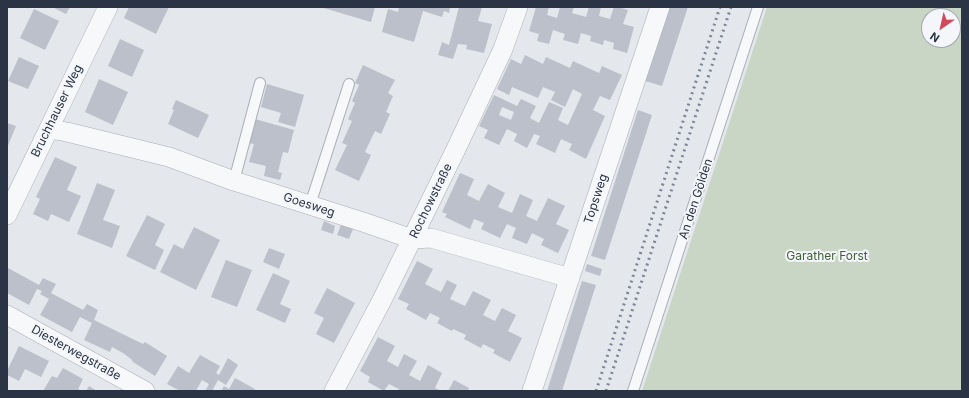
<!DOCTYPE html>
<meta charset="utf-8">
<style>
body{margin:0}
#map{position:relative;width:969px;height:398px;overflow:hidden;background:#e4e7ec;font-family:Inter,sans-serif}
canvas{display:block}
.frame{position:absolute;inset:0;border:8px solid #2b3445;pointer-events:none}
.north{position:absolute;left:921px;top:8px;width:40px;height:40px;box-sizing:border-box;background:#f4f6f9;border:1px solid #a4a8b1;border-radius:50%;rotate:214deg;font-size:11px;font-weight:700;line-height:16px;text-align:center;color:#2b3445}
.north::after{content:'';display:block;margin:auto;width:14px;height:18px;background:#d1495b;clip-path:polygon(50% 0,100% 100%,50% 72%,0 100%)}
</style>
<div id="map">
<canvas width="969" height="398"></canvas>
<div class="frame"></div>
<div class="north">N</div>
</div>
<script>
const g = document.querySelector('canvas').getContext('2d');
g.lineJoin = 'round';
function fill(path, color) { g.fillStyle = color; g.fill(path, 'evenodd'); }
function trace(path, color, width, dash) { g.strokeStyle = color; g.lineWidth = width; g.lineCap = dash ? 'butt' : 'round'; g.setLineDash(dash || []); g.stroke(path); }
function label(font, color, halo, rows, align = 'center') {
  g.font = font + ' Inter,sans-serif'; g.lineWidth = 4; g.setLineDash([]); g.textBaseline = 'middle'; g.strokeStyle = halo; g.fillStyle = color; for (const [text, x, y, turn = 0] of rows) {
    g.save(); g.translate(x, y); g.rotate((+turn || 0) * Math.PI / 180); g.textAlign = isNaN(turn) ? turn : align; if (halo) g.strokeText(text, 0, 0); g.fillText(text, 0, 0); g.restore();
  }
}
const green = new Path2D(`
 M767,7H962V391H642ZM929,16H953V40H929Z`);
const building = new Path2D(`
 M52,7H70L66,14Z
 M129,7H169L156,34L124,18Z
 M320,7H375L371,22Z
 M399,7H450L449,13L444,11L442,17L423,11L414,42L382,32L388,9L398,12Z
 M459,7H482L478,21L492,24L484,53L466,49L467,45L458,44L453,59L438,55L442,42L449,45Z
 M536,7H549L547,15L557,18L560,7H574L572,13L586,17L589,7H601L599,16L610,19L614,7H618L628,10L623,24L634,27L627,53L613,49L614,43L604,40L603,45L590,41L591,36L581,33L578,44L563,40L565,34L553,30L549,44L537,41L539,34L529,31Z
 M670,7H688L662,86L645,81Z
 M34,9L59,21L45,50L20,38Z
 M120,39L144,50L132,77L108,66Z
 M525,55L543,64L546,57L570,68L573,61L599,73L602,66L622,75L610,100L600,96L593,110L605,116L586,159L569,150L572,144L561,139L555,153L536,144L540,136L534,134L527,148L514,141L517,134L507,129L499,145L484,138L488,130L479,126L494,95L517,106L521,99L536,106L530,118L539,123L549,102L563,108L558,120L568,125L582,94L573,89L565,107L551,100L555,92L543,87L538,98L512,87L509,95L497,89L511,59L521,64ZM502,107L514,112L511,120L499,115Z
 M19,57L39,66L28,89L8,81Z
 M363,65L395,80L388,93L393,96L386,112L390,114L381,134L375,131L365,152L371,155L359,181L335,170L347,145L342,143L352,121L348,119L355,103L352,101L359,85L355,83Z
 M99,79L128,92L113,125L85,112Z
 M267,84L304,95L295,127L278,122L281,113L261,107Z
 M176,100L209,115L198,138L168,124L174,110L172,109Z
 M638,110L652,115L605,260L591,256Z
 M255,119L294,130L288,153L283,152L278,172L282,173L280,180L264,176L266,166L249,162L254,144L248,143Z
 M7,123L16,126L7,148Z
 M55,157L77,167L67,190L81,196L69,222L51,214L48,221L33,214L40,199L36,197Z
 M460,173L474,179L467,195L479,201L488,184L505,193L498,207L512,213L520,194L533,200L526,216L537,221L548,198L565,206L556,224L569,230L558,253L541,245L544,239L532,233L527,244L512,238L516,228L507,224L500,238L481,229L484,223L474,219L470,229L445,217L447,214L442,212Z
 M97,183L115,190L103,220L120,226L112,248L77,234Z
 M147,215L165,224L155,245L164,250L155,270L126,256Z
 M324,221L335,226L333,234L321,230Z
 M341,225L353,229L349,239L337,235Z
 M194,227L220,240L196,290L160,272L174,244L183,249Z
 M269,248L285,254L279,269L263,262Z
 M226,260L252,270L237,307L211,297Z
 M417,261L433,269L425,284L441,292L447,280L457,285L450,299L465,306L473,291L491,300L483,315L495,321L502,308L516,315L508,331L522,338L510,362L493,353L495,350L483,344L481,348L464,339L466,335L453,329L452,331L437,323L440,318L430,313L426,320L406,309L409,304L398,299Z
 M587,264L602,269L600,276L585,271Z
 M8,268L39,285L43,278L56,284L51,293L83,310L87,304L98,310L94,320L143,344L145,342L167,356L155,376L133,362L131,359L123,353L112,347L110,352L84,340L92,323L80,317L72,332L40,315L49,299L40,294L42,291L37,289L29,305L7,293Z
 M273,273L290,281L280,304L291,309L285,323L256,310Z
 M582,281L596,285L562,391H547Z
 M327,288L355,303L334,343L316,334L324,318L314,313Z
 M378,337L395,346L387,361L398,367L404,354L417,361L409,375L420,381L428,365L442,373L435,388L441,391H398L399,389L389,384L384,391L368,382L370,377L360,371Z
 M19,346L49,361L41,377L25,369L19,381L7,375V371Z
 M200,355L220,366L216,373L219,375L228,358L238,365L226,385L218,380L212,391H205L209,384L202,380L196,391H180L167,384L178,366L189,373Z
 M63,368L83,379L78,389L82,391H43L52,376L57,378Z
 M235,378L255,389L254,391H221L224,386L229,389Z
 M454,380L469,388L467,391H448Z
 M89,386L97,391H86Z`);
const service = new Path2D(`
 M234,181L260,83
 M310,205L349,84
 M633,391L758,7`);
const minor = new Path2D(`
 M49,129L67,132L169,157L234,181L363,222L412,239L431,238L570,278
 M7,215L108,7
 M7,315L145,391
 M334,391L382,300L456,149L503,49L518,7
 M532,391L660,7`);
const rail = new Path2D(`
 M596,391L720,7
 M606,391L731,7`);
const streetNames = [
 ["Bruchhauser Weg",57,111,-64],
 ["Topsweg",596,199,-72],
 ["An den Gölden",696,199,-72],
 ["Rochowstraße",431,201,-64],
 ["Goesweg",309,205,18],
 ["Diesterwegstraße",76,353,29]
];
const parkNames = [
 ["Garather Forst",827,256]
];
fill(green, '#c9d6c5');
fill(building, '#bbc0ca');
trace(service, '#a9aeb7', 12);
trace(minor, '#a9aeb7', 20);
trace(service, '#f7f8fa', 10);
trace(minor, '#f7f8fa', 19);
trace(rail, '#7d8696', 3, [2, 4]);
label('12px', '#2b3445', '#f4f6f9', streetNames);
label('12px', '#3f6138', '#f4f6f9', parkNames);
</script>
